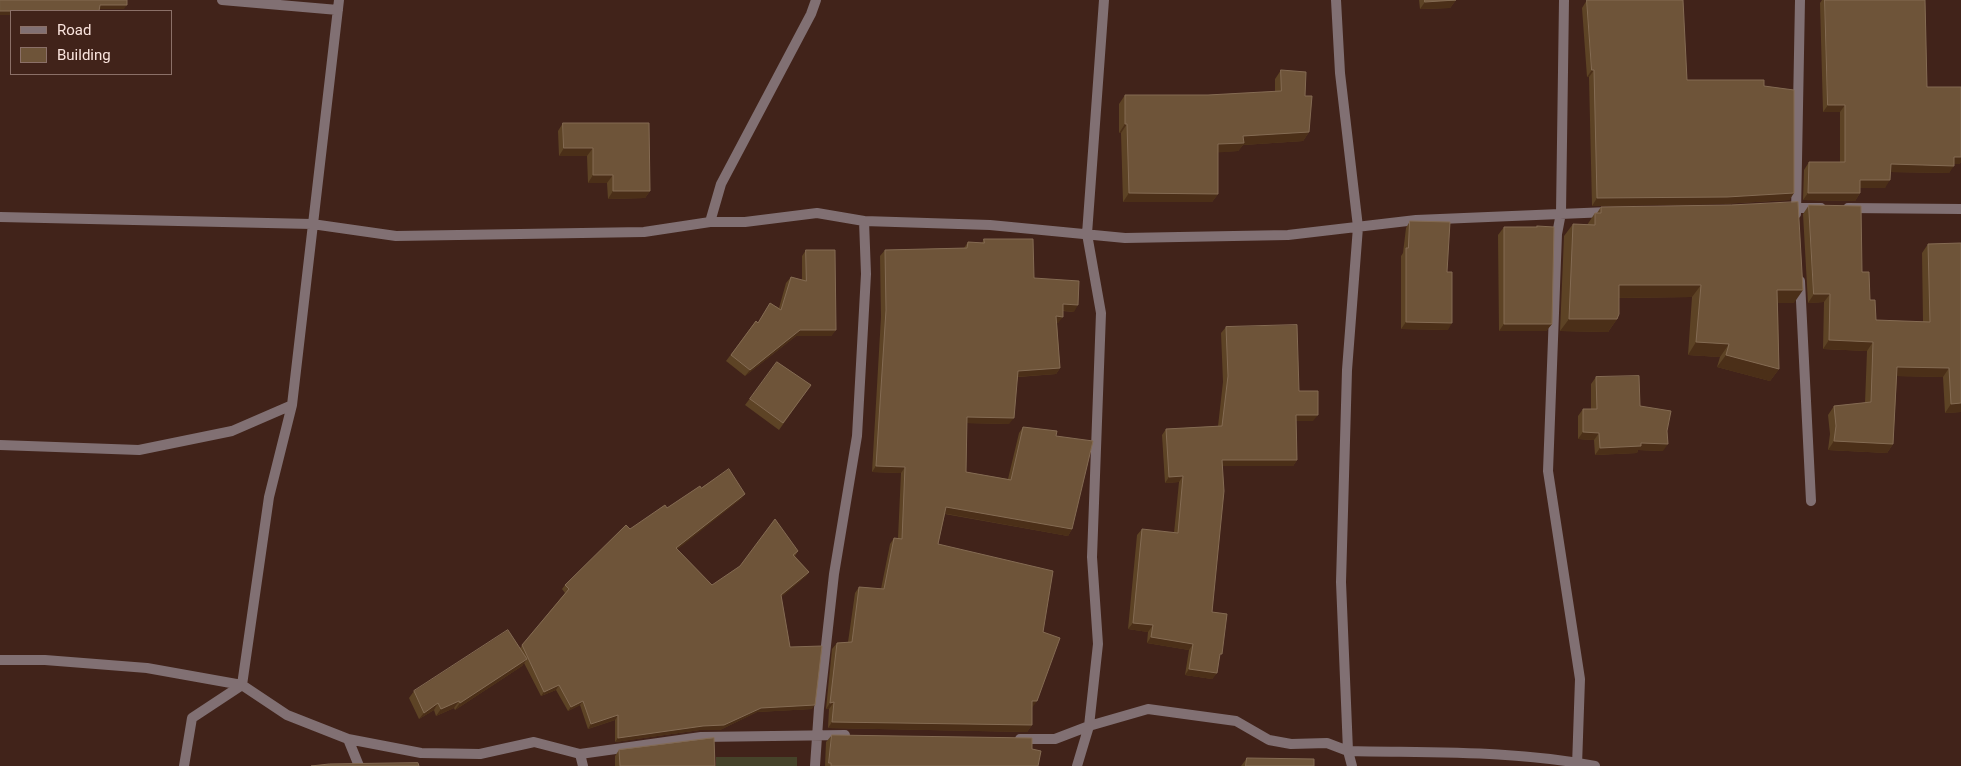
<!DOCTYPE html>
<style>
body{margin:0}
#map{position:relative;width:1961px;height:766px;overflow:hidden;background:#41231a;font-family:Roboto,sans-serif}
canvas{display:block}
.legend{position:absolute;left:10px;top:10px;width:162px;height:65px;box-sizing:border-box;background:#41231a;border:1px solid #8b7068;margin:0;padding:6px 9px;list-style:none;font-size:15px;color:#fae4de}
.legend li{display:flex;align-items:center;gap:10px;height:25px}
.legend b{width:25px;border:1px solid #8b7068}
</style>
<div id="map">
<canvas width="1961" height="766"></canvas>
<ul class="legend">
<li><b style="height:6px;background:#817073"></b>Road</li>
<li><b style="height:14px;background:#6e5439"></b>Building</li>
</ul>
</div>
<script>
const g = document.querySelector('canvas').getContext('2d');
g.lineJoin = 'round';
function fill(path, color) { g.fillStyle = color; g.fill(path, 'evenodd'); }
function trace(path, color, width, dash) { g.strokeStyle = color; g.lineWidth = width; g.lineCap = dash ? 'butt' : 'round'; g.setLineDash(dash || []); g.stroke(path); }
const green = new Path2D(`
 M716,757H797V766H716Z`);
const street = new Path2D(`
 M222,0L338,10
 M1336,0L1340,73L1358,227L1347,370L1341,582L1348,751L1352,766
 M1564,0L1561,213L1557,234L1548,471L1580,679L1577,766
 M1785,208H1821
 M1848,208L1961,209
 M1796,214L1800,0
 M0,217L312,224L396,236L644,232L710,222
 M864,221L990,225L1125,238L1288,235L1416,220L1608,212
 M1800,281L1811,501
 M0,445L139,450L232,431L292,405
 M0,660H45L147,668L242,685L287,715L348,739L421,753L480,754L534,742L580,754L583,766
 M348,739L359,766
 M1020,739H1055L1089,726L1148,709L1236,721L1269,740L1291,744L1327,743L1348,751C1430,753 1515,750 1595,766
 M580,754L701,737L845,735
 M184,766L192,718L242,685L269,497L292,405L339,0
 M815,766L819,708L834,574L857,436L866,274L864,221L817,213L745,222H710L721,184L811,14L816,0
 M1077,766L1089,726L1098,644L1092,557L1101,313L1087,234L1104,0`);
const wall = new Path2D(`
 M1419,0H1456L1450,8L1420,9Z
 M1587,0L1687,80L1764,86L1794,193L1789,200L1722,204L1592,206L1589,77H1587L1582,8Z
 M1822,0H1925L1927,87H1961V162L1959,164H1954L1949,173L1891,172L1885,188H1860V193L1855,201L1803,200L1804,170L1809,162H1840V112H1823L1820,3Z
 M1281,70L1305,96L1309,132L1303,141L1243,145L1238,151L1218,152V194L1212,202H1123L1121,133H1119V104L1125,95H1208L1275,92V79Z
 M563,123L650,191L645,198L608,199L607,183H588L587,156H559L558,131Z
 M1809,205L1862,272L1876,320L1923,322L1922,253L1928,244L1961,412L1945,413L1943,377L1897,376L1893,444L1887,453L1828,450L1830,434L1828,415L1834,406L1865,403L1867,351L1823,349L1824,302L1808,303L1803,214Z
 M1601,207L1794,303H1778L1779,369L1770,381L1717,367L1720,357L1688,355L1692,297L1619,298L1617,319L1608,332L1560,331L1564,236L1573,224L1587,225L1595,213H1597Z
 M1410,221L1447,272L1448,330L1401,329V256L1403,253L1406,228Z
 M1537,226L1552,324L1546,331H1499L1498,235L1504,227H1536Z
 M984,239L1034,278L1074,312L1063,311L1058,323H1057L1060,368L1056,374L1018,377L1009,424L967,423L966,472L1008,479L1019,433L1023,427L1056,436L1072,529L1068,536L945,514L938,544L1043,632L1032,708V725L1027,732L828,728L829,709H826L832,649L837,643L848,642L855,593L859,587L881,589L890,544L894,538H898L901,473L872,472L881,317L880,256L885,250L964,248L968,242L982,243Z
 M806,250L836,330L831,336H796L745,376L726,361L756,321L758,323L770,303L779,308L786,283L791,277L802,280V256Z
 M1226,327L1299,391L1313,421H1296L1297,460L1293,466H1222L1212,612L1219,658L1217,673L1212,679L1185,675L1189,650L1147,643L1148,632L1128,629L1137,535L1142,529L1174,533L1179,482L1165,483L1162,435L1166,429L1218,426L1223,382L1221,333Z
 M777,362L811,385L779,430L745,405Z
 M1596,377L1640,406L1663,451L1638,450L1637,453L1595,455L1594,440L1578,439V416L1583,409H1591V384Z
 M701,488L742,498L677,549L712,585L798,551L795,556L809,572L806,576L781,597L790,647L812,709L757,712L720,730H700L615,742V720L588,729L580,705L568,711L556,690L541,696L524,663L522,666L455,710L454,708L436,716L434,710L419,719L409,698L414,691L520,648L565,593L562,589L565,585L630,529L667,508Z
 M832,735L1032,749L1038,766H825L826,742Z
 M619,750L715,766H615V756Z
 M1247,758L1314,766H1241Z`);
const shadedWall = new Path2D(`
 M1456,0L1450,8L1420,9L1425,2Z
 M100,5H127L124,9H97Z
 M0,11H11V15H0Z
 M1592,70H1594L1589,77H1587Z
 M1828,105H1845L1840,112H1823Z
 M1125,124H1127L1121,133H1119Z
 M1309,132L1303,141L1243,145L1238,151L1212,153L1218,144L1243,136Z
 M564,148H593L587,156H559Z
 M1954,157H1961V162L1959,164H1949Z
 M1891,164L1954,166L1949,173L1886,172Z
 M593,175H613L607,183H588Z
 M1860,180H1890L1885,188H1855Z
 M613,191H650L645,198L608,199Z
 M1129,193L1218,194L1212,202H1123Z
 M1794,193L1789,200L1722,204L1592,206L1597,198Z
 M1808,193H1860L1855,201L1803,200Z
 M1619,285H1701L1692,297L1610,298Z
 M1777,290H1803L1794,303H1769Z
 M1814,294H1830L1824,302L1808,303Z
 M1063,304L1078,305L1074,312L1059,310Z
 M1056,316L1063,317L1058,323H1051Z
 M1569,319H1617L1608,332L1560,331Z
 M1406,322L1452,323L1448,330L1401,329Z
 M1504,324H1552L1546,331H1499Z
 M800,330H836L831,336H796L745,376L750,370Z
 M1829,340L1873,342L1867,351L1823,349Z
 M1696,342L1729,344L1720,357L1688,355Z
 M1726,355L1779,369L1770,381L1717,367Z
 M1897,367L1949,368L1943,377L1891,376Z
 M1060,368L1056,374L1014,377L1018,371Z
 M1961,403V412L1945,413L1951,404Z
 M1296,415H1318L1313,421H1292Z
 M967,417L1014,418L1009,424L962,423Z
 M1583,432L1599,433L1594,440L1578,439Z
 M1834,441L1893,444L1887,453L1828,450Z
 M1641,443L1668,444L1663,451L1638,450L1637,453L1595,455L1600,448Z
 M1222,460H1297L1293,466H1217Z
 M876,466L905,467L901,473L872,472Z
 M1183,476L1179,482L1165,483L1169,477Z
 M745,494L742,498L673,553L676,548Z
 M946,507L1072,529L1068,536L942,513Z
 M809,572L806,576L778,600L781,595Z
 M1133,623L1153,625L1148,632L1128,629Z
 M1151,637L1193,644L1189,650L1147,643Z
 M527,659L522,666L455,710L460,703Z
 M1189,669L1217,673L1212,679L1185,675Z
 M559,685L556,690L541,696L544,692Z
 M459,701L454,708L436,716L441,709Z
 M583,701L580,705L568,711L571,707Z
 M1032,701H1037L1032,708Z
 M834,702L829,709H826L830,703Z
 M438,703L434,710L419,719L424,713Z
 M815,705L812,709L757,712L720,730H700L615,742L618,738L761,708Z
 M618,715L615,720L588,729L591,724Z
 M832,722L1032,725L1027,732L828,728Z`);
const building = new Path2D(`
 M0,0H127V5H100L99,11H0Z
 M1425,0H1456L1425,2Z
 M1587,0H1683L1687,80H1764V86L1794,90V193L1727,197L1597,198L1594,70H1592Z
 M1825,0H1925L1927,87H1961V157H1954V166L1891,164L1890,180H1860V193H1808L1809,162H1845V105H1828Z
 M1281,70L1306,72L1305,96H1312L1309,132L1243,136L1244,143L1218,144V194L1129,193L1127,124H1125V95H1208L1281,91Z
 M563,123H649L650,191H613V175H593V148H564Z
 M1798,202L1803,290H1777L1779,369L1726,355L1729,344L1696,342L1701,285H1619V314L1617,319H1569L1573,224L1595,225V213H1601V207L1731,205Z
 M1809,205L1861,206L1862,272H1869L1870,300H1875L1876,320L1930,322L1928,244L1961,243V403L1951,404L1949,368L1897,367L1893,444L1834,441L1836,426L1834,406L1871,402L1873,342L1829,340L1830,294H1814Z
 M1410,221L1450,222L1447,272H1452V323L1406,322V248H1408Z
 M1537,226L1554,227L1552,324H1504V227H1537Z
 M984,239H1033L1034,278L1079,281L1078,305L1063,304V317L1056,316L1060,368L1018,371L1014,418L967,417L966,472L1011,480L1023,427L1057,431L1056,436L1093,441L1072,529L946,507L938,544L1053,571L1043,632L1060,638L1037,701H1032V725L832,722L834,702L830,703L837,643L852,642L859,587L884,589L894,538L902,539L905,467L876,466L886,310L885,250L967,248L968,242L984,243Z
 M806,250H835L836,330H800L750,370L731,355L756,321L758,323L770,303L781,310L791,277L806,281Z
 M1297,325L1299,391H1318V415H1296L1297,460H1222L1224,491L1212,612L1227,614L1222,654H1220L1217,673L1189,669L1193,644L1151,637L1153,625L1133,623L1142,529L1178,533L1183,476L1169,477L1166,429L1222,426L1228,376L1226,327Z
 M777,362L811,385L783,423L750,399Z
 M1639,376L1640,406L1671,411L1667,431L1668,444L1641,443V446L1600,448L1599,433L1583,432V409H1597L1596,377Z
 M729,469L745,494L676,548L712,585L740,566L775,519L798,551L793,555L809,572L781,595L790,647L822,646L815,705L761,708L724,725L703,726L618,738V715L591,724L583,701L571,707L559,685L544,692L522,645L569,589L565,585L626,525L630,529L665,505L667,508L700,486L701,488Z
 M508,630L527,659L460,703L459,701L441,709L438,703L424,713L414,691Z
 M832,735L1032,738V749L1041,751L1038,766H831V763H829Z
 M714,738L715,766H620L619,750Z
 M1247,758L1314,759V766H1246Z
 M418,763L419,766H311L329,764Z`);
fill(green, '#46432a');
trace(street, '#817073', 10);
fill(wall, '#5d4325');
fill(shadedWall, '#4b2f18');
fill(building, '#6e5439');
trace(building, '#846b53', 1);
</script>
